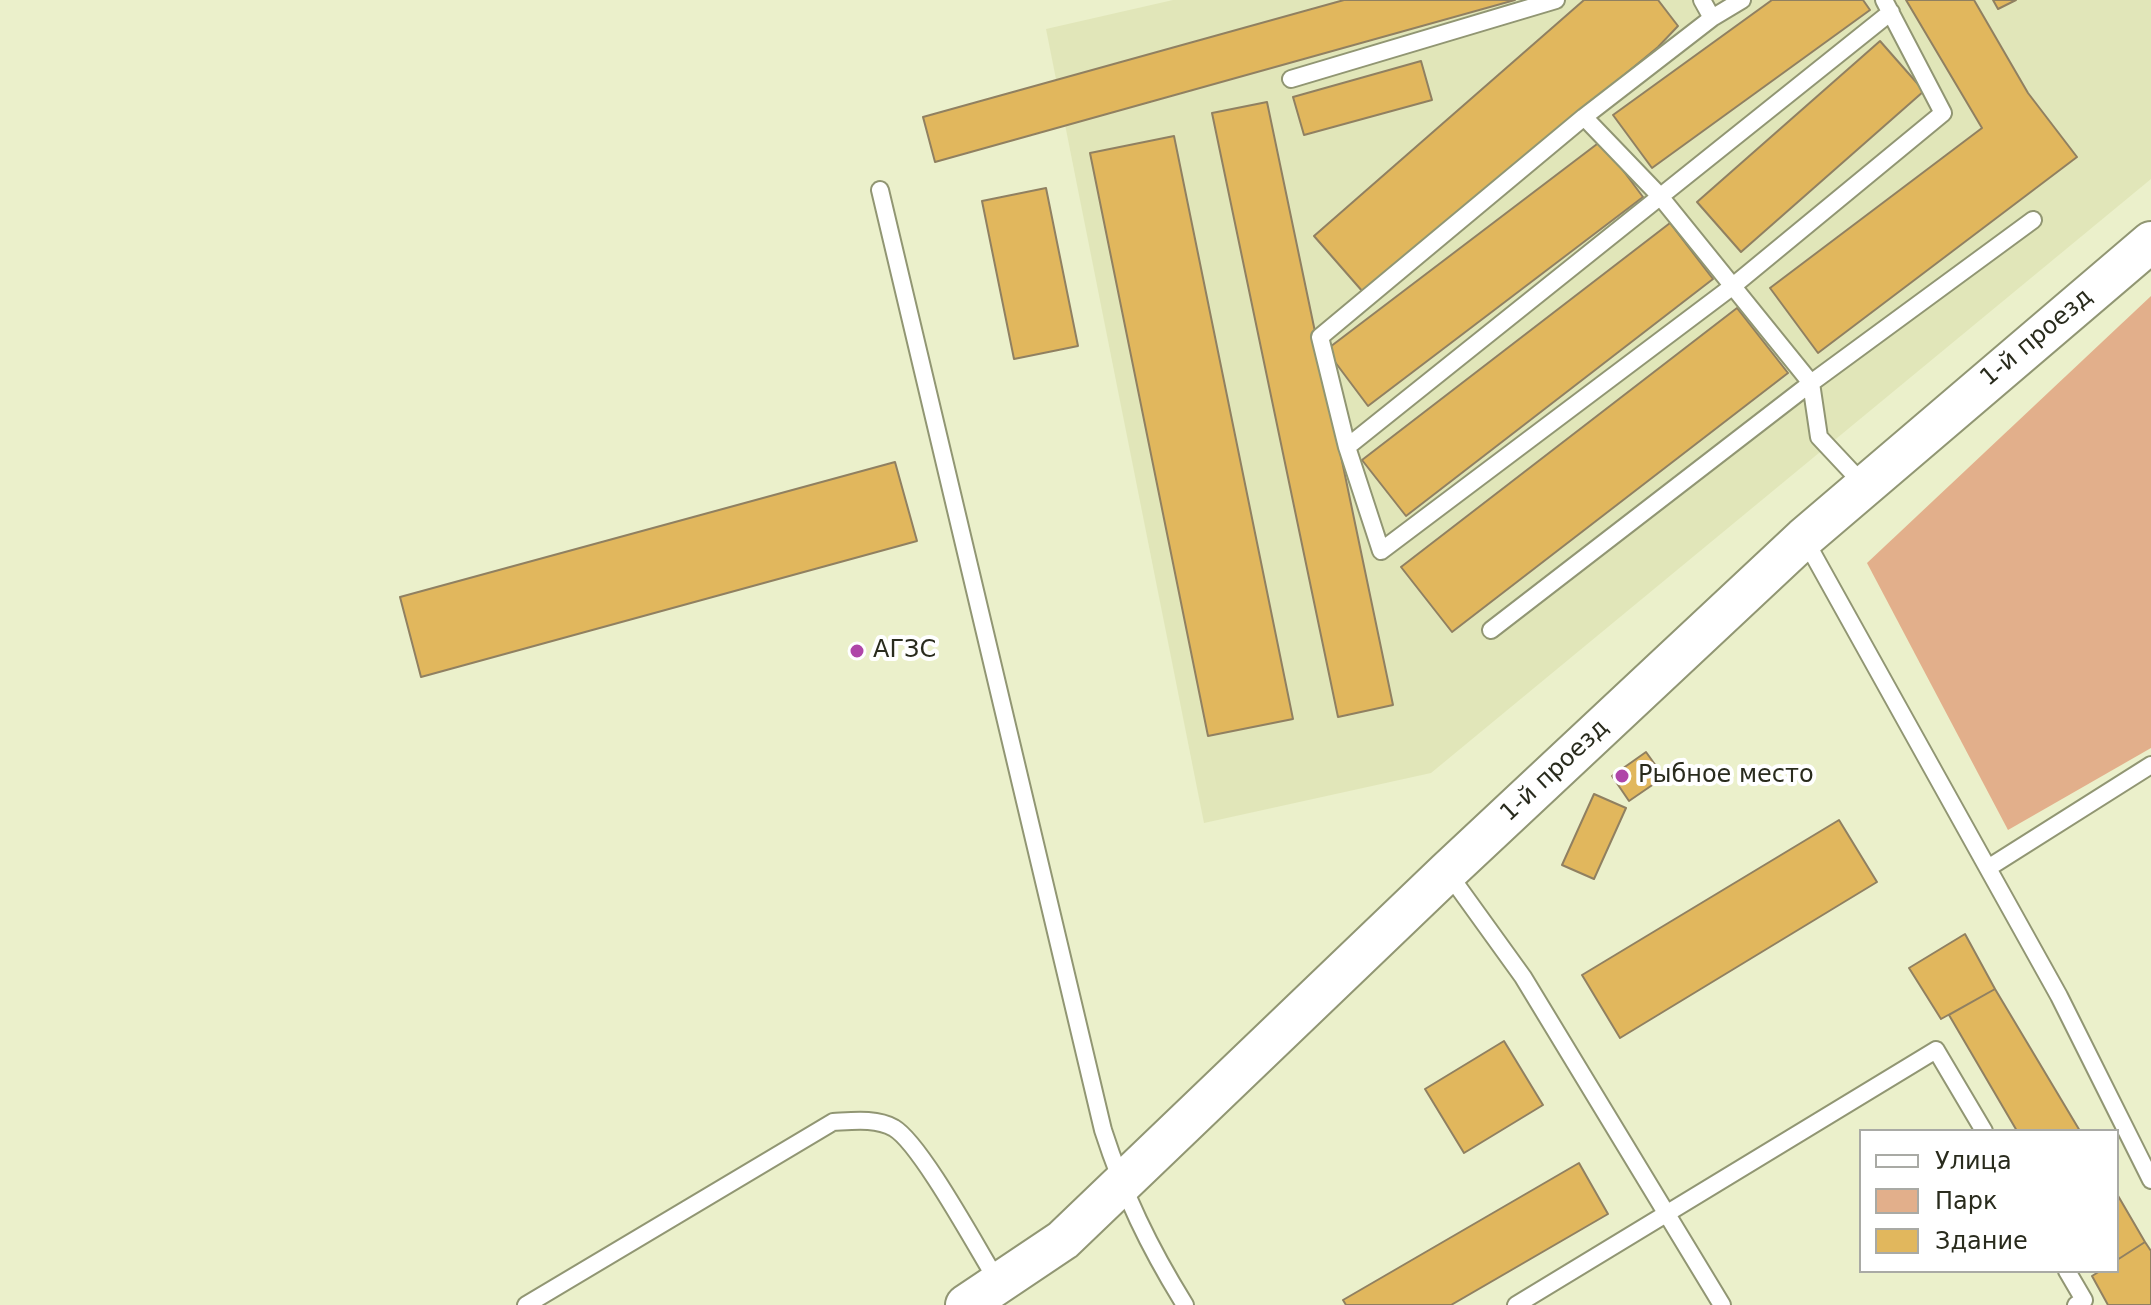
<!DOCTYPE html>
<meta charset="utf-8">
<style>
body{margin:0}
#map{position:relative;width:2151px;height:1305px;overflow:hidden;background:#ebf0cb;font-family:"DejaVu Sans",sans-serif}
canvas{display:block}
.legend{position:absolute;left:1859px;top:1129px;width:260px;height:144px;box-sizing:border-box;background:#fff;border:2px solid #a9aaa5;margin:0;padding:10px 14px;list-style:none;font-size:24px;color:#292b1d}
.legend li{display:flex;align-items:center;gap:16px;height:40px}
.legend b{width:40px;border:2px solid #a9aaa5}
</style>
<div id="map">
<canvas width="2151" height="1305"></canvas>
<ul class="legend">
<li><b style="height:10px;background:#fff"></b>Улица</li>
<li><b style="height:22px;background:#e2af8b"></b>Парк</li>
<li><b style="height:22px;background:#e1b75d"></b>Здание</li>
</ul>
</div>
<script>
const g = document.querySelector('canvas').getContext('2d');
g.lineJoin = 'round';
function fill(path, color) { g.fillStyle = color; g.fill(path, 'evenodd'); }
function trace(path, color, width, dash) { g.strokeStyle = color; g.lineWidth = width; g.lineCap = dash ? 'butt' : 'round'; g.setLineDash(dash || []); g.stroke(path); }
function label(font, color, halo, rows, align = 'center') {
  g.font = font + ' "DejaVu Sans",sans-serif'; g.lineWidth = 8; g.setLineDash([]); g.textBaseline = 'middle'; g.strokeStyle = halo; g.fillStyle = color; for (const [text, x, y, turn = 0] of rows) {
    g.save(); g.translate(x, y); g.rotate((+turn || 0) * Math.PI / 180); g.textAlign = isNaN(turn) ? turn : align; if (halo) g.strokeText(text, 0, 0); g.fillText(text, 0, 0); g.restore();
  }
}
const built = new Path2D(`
 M1173,0H2151V179L1431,773L1204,823L1046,29Z`);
const green = new Path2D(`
 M2151,296V748L2008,830L1867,563Z`);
const building = new Path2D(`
 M1344,0H1515L935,162L923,117Z
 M1584,0H1658L1678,26L1658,47L1363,292L1314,236Z
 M1772,0H1863L1870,10L1652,168L1613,115Z
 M1906,0H1974L2028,93L2077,157L1818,353L1770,288L1982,128Z
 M1993,0H2016L1998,9Z
 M1880,41L1924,91L1741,252L1697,202Z
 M1421,61L1432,100L1304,135L1293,97Z
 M1267,102L1393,705L1338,717L1212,113Z
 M1174,136L1293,719L1208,736L1090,153Z
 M1601,141L1643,197L1368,406L1326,350Z
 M1046,188L1078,346L1014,359L982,201Z
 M1670,223L1713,279L1406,516L1362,460Z
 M1737,308L1788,373L1452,632L1401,567Z
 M895,462L917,541L421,677L400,597Z
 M1646,752L1664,777L1629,801L1612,776Z
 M1594,794L1626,808L1594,879L1562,865Z
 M1839,820L1877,882L1620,1038L1582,975Z
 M1965,934L1995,989L1941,1019L1909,968Z
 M1995,989L2080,1131H2017L1949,1015Z
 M1504,1041L1543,1105L1464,1153L1425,1089Z
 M1579,1163L1608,1214L1451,1305H1346L1343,1300Z
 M2117,1194L2145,1242L2117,1260Z
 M2145,1242L2151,1251V1305H2108L2092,1276L2100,1271H2117V1260Z`);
const service = new Path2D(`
 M1702,0L1712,18
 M1742,0L1712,18L1584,117L1320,337L1347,447L1381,551L1733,286L1943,113L1884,0
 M1291,79L1556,0
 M1584,117L1659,195L1811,383L1819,437L1864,485
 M880,190L1103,1130C1124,1195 1149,1247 1185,1305
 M1347,447L1891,12
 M1804,538L2059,996L2151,1180
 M1491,630L1811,383L2033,220
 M1988,868L2151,765
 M1448,873L1523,977L1722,1305
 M2067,1271L2084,1300L2076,1305
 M526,1305L833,1122C853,1121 876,1118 894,1128C921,1144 978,1250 998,1282
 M1516,1305L1936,1050L1984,1131`);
const tertiary = new Path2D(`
 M966,1305L1063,1240L1447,872L1804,538L2151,242`);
const markers = [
 [857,651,8,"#af46a8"],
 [1622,776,8,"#af46a8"]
];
const streetNames = [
 ["1-й проезд",2037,338,-40],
 ["1-й проезд",1555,771,-43]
];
const poiNames = [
 ["АГЗС",873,651],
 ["Рыбное место",1638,776]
];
fill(built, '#e1e6b9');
fill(green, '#e2af8b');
fill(building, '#e1b75d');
trace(building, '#908061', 2);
trace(service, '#919673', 20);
trace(tertiary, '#919673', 44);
trace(service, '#fff', 16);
trace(tertiary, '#fff', 40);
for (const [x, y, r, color] of markers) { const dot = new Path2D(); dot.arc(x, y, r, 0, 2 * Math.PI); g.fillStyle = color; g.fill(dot); trace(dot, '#fff', 3); }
label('24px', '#292b1d', '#fff', streetNames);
label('24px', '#292b1d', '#fff', poiNames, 'left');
</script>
